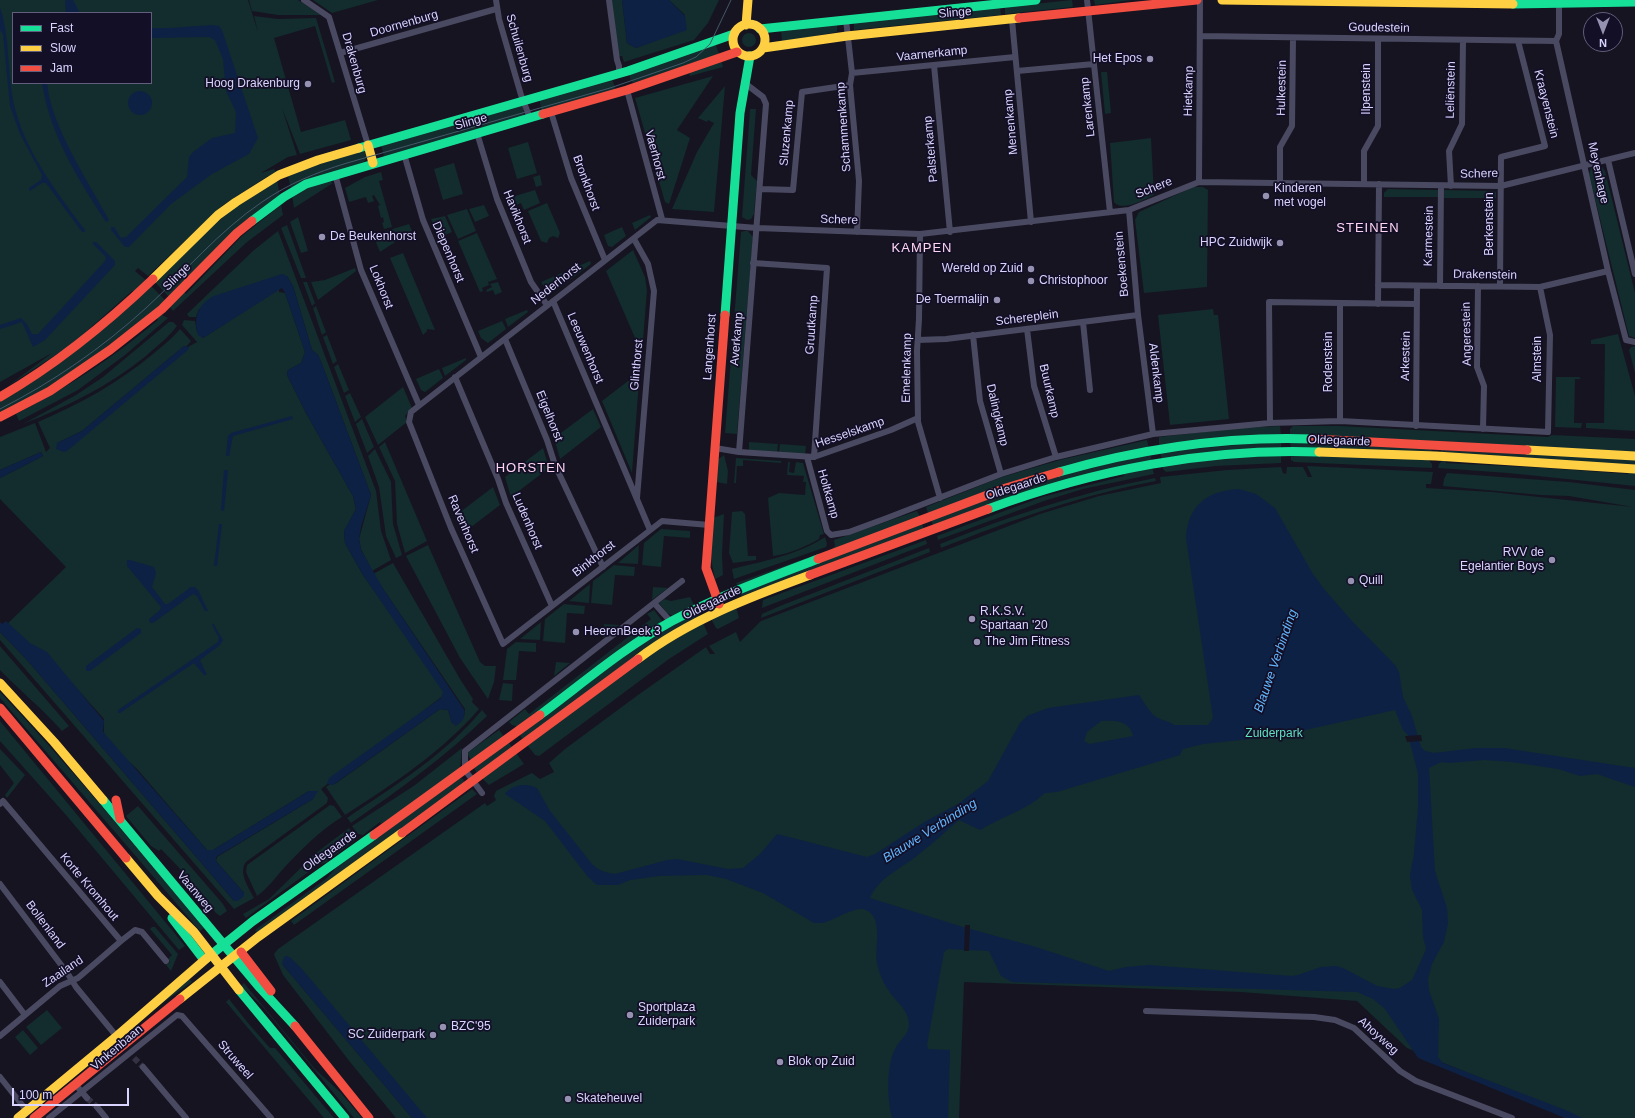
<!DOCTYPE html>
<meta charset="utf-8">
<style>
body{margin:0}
#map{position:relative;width:1635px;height:1118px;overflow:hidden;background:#161421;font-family:Helvetica,sans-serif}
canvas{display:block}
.legend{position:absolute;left:12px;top:12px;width:140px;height:72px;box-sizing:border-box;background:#130f26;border:1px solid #625e7d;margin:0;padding:5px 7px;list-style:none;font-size:12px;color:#d9d4ff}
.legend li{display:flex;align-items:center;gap:8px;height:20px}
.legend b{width:20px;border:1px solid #625e7d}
.north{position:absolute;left:1583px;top:12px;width:40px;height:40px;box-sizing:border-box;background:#130f26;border:1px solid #625e7d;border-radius:50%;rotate:180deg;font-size:11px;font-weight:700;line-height:16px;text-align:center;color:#d9d4ff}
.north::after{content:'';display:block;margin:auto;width:14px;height:18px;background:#9591b1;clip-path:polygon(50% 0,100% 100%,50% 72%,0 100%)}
.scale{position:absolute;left:12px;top:1088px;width:117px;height:18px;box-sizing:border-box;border:2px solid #d9d4ff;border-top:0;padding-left:5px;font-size:12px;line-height:14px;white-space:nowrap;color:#d9d4ff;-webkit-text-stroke:3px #130f26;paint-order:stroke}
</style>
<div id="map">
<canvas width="1635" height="1118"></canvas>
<ul class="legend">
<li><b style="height:5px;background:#16e098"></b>Fast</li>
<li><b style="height:5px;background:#ffcf43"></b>Slow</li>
<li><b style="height:5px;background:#f24e42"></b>Jam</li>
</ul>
<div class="north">N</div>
<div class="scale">100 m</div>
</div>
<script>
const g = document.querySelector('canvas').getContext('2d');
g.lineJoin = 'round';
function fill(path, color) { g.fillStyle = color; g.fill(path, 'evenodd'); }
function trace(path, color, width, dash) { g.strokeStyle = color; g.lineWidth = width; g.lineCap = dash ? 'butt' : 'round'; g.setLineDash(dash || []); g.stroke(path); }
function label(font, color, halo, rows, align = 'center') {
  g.font = font + ' Helvetica,sans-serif'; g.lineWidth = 3.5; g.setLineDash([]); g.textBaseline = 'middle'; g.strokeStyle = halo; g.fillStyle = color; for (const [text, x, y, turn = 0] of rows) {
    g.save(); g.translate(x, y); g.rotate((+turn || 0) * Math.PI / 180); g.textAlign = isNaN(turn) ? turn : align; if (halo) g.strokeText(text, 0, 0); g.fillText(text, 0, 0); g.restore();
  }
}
const green = new Path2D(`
 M0,0H248L258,32L254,16L278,19L316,18L335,82L332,83L315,26L274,38L301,132L345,120L351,140L300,154L282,108L297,155L288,157L261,173L274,169L277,174L269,178L268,176L223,205L148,276L138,268L135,271L147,281L135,292L132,291L71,345L8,386L52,353L0,382ZM13,13H151V83H13Z
 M249,0H298L321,15H278L252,11Z
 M313,0H378L332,13Z
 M611,0H622L627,43L636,48L649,43L685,15L669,0H719L708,23L694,40L624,62L622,56H618Z
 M1072,0L1073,7L1005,14V7Z
 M1094,0H1132L1095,5Z
 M1000,7L1001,15L854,30V22Z
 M837,23V32L782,42L781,30Z
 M742 40a7 7 0 1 1 14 0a7 7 0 1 1-14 0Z
 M715,43L719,54L633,83L630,79V74Z
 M721,60L723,67L690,76L689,72Z
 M1101,72H1107L1111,113L1105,114Z
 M713,76L677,130L690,138L669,204L665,202L635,98Z
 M612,78L616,91L542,112L539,98Z
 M725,86L714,212L672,209L697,152L714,123L708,120L707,122L698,118Z
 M519,104L523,107L524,113L522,118L384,157L381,144Z
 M750,109H756L751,175L757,181L754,214L751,219L747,220L742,217Z
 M1151,138L1154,195C1144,200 1122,212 1114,202L1110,143Z
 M528,142L537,173L517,179L508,148Z
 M361,149L365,152L367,157L364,162L291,190L288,175Z
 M454,163L463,194L443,200L434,169Z
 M1598,166L1602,167L1605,171L1635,293V338L1629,336L1589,174L1591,168Z
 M381,172L383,180L379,181L392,227L384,229L382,223L384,222L383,217L381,218L378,206L380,205L374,195L372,196L374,201L368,203L366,197L349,202L345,188L365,177Z
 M540,175L542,185L536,187L533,177Z
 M326,179L333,183L294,208L292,195Z
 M277,180L280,196L170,298L154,281L237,204Z
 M1193,187H1203L1208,190L1207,287L1144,293L1135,220L1139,212Z
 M1388,189L1439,190V197H1384V193Z
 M535,190L540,203L524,210L521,203L509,208L505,199Z
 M1444,190L1492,191L1496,192V198H1444Z
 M547,203L560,233L558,238L553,236L549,238L547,243L541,241L528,211Z
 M281,205L283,215L247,242L173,311L168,305L184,292L186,294L242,236Z
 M484,205L489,216L475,222L469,209Z
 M467,209L476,231L458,239L447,215Z
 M650,215L651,217L635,230L632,223Z
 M445,216L452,232L438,238L431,219Z
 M298,217L308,251L301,253L290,222Z
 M409,224L412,231L380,252L373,235Z
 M287,225L306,278H301L281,228Z
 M622,227L626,236L612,247L608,246L604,235Z
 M278,231L376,491L381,531L391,560L372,571L361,549L359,539L371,495L322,364L318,355L312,350L293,286L287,276L199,309L196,317H189L187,314L254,250Z
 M744,231H748L753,237L737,434L725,433L741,232Z
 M477,233L497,279L488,282L489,285L482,288L483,291L480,292L458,241Z
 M633,250L645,277L647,290L642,354L606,271Z
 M403,253L435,330L427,329V331L423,335L390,258Z
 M590,261L591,264L570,280L567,271Z
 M355,268L356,271L318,300L311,282L325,280Z
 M564,272L568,281L552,293L547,292L541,282Z
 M303,282H307L315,303L312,306Z
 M498,282L502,292L495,295L493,290L487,292L486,290L492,287L490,284Z
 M150,285L166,301L74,372L0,415V400Z
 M279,289V292L285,293L305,352L301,363L288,370L287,375L306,413L353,496L356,509L344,531L345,543L363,575L443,688L444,695L321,789L328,798L327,803L246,862C238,873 249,888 254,898L234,909L0,640V632L27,660L234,901L244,893L216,861L217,857L313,799L315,791H309L213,850H207L137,769L112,746L104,733V719L47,655L4,627L66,567L0,499V478L43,456L41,452L0,470V437L35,423L46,452L50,448L38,422C80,404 118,383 153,354C162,346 172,339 180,329L191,341L187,346H184L82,431L57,443L81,434L186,348L197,342L182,325L184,320L195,321L197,332L203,338Z
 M316,306L326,332L322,335L313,308Z
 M1213,309L1214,315H1218L1229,419L1170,425L1158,315Z
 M527,310L528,312L508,327L505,319Z
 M160,314L168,318L125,355L78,390L19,421L16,414C67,388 114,357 158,320L156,317Z
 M502,321L506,329L488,343L481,338L478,331Z
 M169,322H173L177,326C168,338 157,346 146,356C109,386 68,406 23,424L76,395L103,377Z
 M1618,334L1635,396V431L1586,428V423H1604L1605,344H1591V340Z
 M327,335L337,361L333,364L323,337Z
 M1635,346V373L1629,350L1631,347Z
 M466,358V360L445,376L442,368Z
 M338,364L349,390L344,393L334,367Z
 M439,369L443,378L425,392L421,390L416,379Z
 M1556,377H1579L1581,379H1575L1574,423H1582L1581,428L1555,427Z
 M628,381L639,382L632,473L602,401Z
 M403,387L412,408L405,416L407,422L378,445L365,417Z
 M350,393L361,417L355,422L345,396Z
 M593,409L601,427L560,459L554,438Z
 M362,419L374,447L367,453L356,424Z
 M1280,426L1281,436L1159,447V437L1238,428Z
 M1293,426H1339L1548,437L1552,435L1635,439V453L1290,436V429Z
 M1147,440L1149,449L929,516L926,507L1002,477L1060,460Z
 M1290,440L1431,447L1432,453L1291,449Z
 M1281,441V449L1162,460L1160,452Z
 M385,442L427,541L405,553L397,524L395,481L379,447Z
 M749,442L778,444L777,453L749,450Z
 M780,444L806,446L805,455L779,452Z
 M543,448L549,468L511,497L505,477Z
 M375,449L391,482L393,524L402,555L396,558L386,536L379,487L368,456Z
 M1441,449L1635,458V466L1441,452Z
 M1150,454L1152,462L934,528L931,520L1044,479Z
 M1281,454V463L1216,466L1166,472L1163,469L1162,465Z
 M1291,454L1428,459L1432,464V468L1294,462L1291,460Z
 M724,455L728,471L727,484L717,482V460Z
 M736,458L781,461V463L743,460V466H737L736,483H734Z
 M1443,460H1445L1446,463L1546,468L1628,474L1629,471L1635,472V486L1508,473L1438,468L1439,464Z
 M788,462H790L789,472L794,473L796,462L803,463L824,534L820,535L819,539C805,547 789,554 773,556L768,498L779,493L805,495L806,482H803L804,476L787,475Z
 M1307,466L1433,472L1431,484H1426V488L1492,492L1633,507L1569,496L1541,495L1443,486L1444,479L1447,473L1569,482L1635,490V1118H1565L1495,1084L1407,1048L1357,1001L1241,992L964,982L959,1118H415L283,960V965L412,1118H396L350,1062L283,975L275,957L274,954L278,949L485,803L487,806L496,800L494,796L496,791L532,773L540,779L554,772L549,763L565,749L638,695L706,647L710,654H715L709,646L736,632L740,642L761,621L1040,514L1099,496L1161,483L1160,477L1227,470L1281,467L1283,473L1286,474L1287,467H1303L1308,477H1312Z
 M1152,467L1154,474L1083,489L1044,501L938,540L937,536L1042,497L1124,476V472Z
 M1155,478L1156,481C1081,495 1012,520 941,548L940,544C1010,516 1081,492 1155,478Z
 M493,487L500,505L462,534L455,516Z
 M742,511L745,514L748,556H756V560L733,563L729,553L732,512Z
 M917,511L921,519L738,587L736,583L832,549L835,546L834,540Z
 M724,514L722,555L723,575L715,579L710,555L713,518Z
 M922,524L925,531L742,598L740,592Z
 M661,529L690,531V538L664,536L661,567L642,565L644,543Z
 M825,537L827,544L826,547L734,579L732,569C764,561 797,555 825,537Z
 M926,540L927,544L762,608L763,600Z
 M428,545L480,662L485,666H496L494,682L488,699L460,658L406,556Z
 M639,545L638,564L618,563Z
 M929,548L930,552L761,618L762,614L780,606Z
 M393,563L460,679L473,699L472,702L479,709C442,752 393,784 345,815L326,787L330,784H335L440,709L448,710L452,723L464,717L465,709L373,574Z
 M614,565L635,567L634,576L615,575L612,605L591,603L593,581Z
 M590,584L589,603L569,601Z
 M653,587L668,588L652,600Z
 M690,597L695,607L673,616L667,613L659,603L664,599L671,601Z
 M564,604L585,606L584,614L567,613L565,643L543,641L545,619Z
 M736,607L739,618L718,629L716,628L711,619Z
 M654,610L663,622L518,727L512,725L509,722L525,709L529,714L651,619L647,614Z
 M697,612L700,618L524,741L519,734L633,649Z
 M541,622L540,640L520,639Z
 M703,623L708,634L669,659L539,756L535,755L527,745L660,647Z
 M604,624L619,625L603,638Z
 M516,642L536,643V652L519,651L516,680H503L507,649Z
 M0,646L69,726L62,731C43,709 20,691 0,670Z
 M556,662L570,663L554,676Z
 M503,683L513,684L512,701L499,700Z
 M0,692C71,767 137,849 204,928L200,931L0,698Z
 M482,710L487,716C445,757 399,790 351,823L347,818C395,785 445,755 482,710Z
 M0,721L185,946L179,950L66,815L0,741Z
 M499,730L505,738L472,762L467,753Z
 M508,741L513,749L477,773L474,768Z
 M462,748L460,770L391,820L381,824L380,822L363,835L358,834L352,826L415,785Z
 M0,749L25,775L7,798L5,795L14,783L0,765Z
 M516,753L524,764L489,785L482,778Z
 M458,778L463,779L465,783L260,935L255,930L327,878L339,864Z
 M472,789L477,794L294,925L291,921Z
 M330,805L334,806L342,817C320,830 301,850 283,869C275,878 268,888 257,896L246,872L247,865Z
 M138,806L223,904L227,911L220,916L216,913L185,876L186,875L161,849L159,851L151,846L126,816Z
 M349,828L355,836L354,841L327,861L328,862L318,865L246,918L243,914L269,899L316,853Z
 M152,927H155L178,954L171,971L166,965L170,962L168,959L172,955L150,929Z
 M189,978L192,982L154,1009Z
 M244,983L315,1069L341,1093L362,1118H354L262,1006L241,986Z
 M229,999L248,1023L270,1048H275L334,1118H324L226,1002Z
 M47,1010L62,1028L41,1045L26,1027Z
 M23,1030L38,1048L30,1055L15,1037Z`);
const water = new Path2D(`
 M67,0H73L80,13H66L65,1Z
 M622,0H669L685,16L687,30L636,48L627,43Z
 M0,7C10,37 7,69 13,100C22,147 57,193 85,230V232H82L46,183H42L30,191L29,188L41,180L42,175L20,134L10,106L3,34L0,30Z
 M212,25L219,26L222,30L258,138L249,154L212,174L171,204L129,247H125L111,230V227H114L121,238L126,237L187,177L189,157L193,152L212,138L235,133L236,112L226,91L223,59L215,40L209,37L151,38V28H169Z
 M42,83H47C51,126 88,181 109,220L106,222C78,179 50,135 42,83Z
 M128 103a12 12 0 1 1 24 0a12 12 0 1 1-24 0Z
 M93,242H96L115,261V265L45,340L33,347L22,322L0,329V325L21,318L27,324L32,334H38L105,261L106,257L93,244Z
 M282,274L287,276L293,286L312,350L318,355L322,364L371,495L361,527L359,539L361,550L384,590L465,711L463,720L456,726L452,723L448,710L440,709L333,785L327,784L329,778L441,698L443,692L363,575L345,543L344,531L356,509L353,496L306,413L287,375L288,370L301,363L305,352L285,293L282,288L203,338L198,335C193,318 198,304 214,296Z
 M184,346L189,347L188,350L67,451L64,452L56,449L57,443L82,431Z
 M292,416L293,419L233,436L229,456H226L228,436L231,433Z
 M41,452L43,456L0,478V470Z
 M224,470H228L224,511L221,510Z
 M1239,489L1256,494L1275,508L1313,574L1324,589L1351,620L1395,665L1399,672L1403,697L1412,716L1421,747L1425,751L1434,753L1476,748H1504L1635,768V787L1597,774L1580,776L1558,769L1512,762L1484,760L1449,763L1441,762L1429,768L1435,871L1447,908L1448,923L1444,942L1432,964L1428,979L1429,990L1439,1019L1438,1057L1443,1063L1568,1111L1582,1118H1565L1418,1058L1385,1009L1373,999L1357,992L1012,982L1001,976L989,951L948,949L944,952L927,1045L928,1049L950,1050L948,1118H892C887,1099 886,1064 896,1047C901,1038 909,1035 909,1024C909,1010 895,1001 889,991C883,983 879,973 877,963C874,948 884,918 866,910C856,905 833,921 823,923C820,923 817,923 814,923L763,893L726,879L707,875L659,876L630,880L618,885H597L588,877L545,821L505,794C512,784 527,783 537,788L550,811L592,864C598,870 606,873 615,874L667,860L677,859L728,869L743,868L760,854L777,834L867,857L875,854L926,821L958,804L988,781L1020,723L1027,716L1048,708L1139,695C1144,702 1150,714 1158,718C1164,721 1169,721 1174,725H1208L1213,718L1186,538C1188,505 1207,491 1239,489ZM1395,710L1403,730L1408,735L1418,774V808L1414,853L1410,875L1412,890L1422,910L1423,937L1426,948L1424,954L1412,980L1400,988L1394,989L1377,986L1345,969L1337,966L1321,967L1298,975L1292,976L1149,965L1126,967L1109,971L1036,947L963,927L870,898C878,878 902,868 918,855C932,844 945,832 959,820L980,830C1001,817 1027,810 1045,793L1057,792L1180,755L1183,749L1203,744L1278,736ZM1101,721C1114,720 1130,720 1133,736L1089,744L1084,741L1087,732Z
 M219,524H222L217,566H214Z
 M127,560H130L154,567L156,573L152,587L165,604H168L191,587H195L198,590L208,611H205L197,596L193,594L153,623H150L149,619L160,610L161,607L127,566Z
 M6,621L30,643L47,652L104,721L103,731L104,733L207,850H213L309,791H318L313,799L216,857V861L244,893V896L238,901H234L27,660L0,632V622L2,624Z
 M213,623L223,640L220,645L200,660L207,675H204L194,663L120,713H118V710L218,642L219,638L212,625Z
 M137,628L141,629V633L90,671H86V666Z
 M287,956L291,958L302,969L427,1118H412L282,964L284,957Z`);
const pier = new Path2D(`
 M1421,735L1422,741L1407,742L1405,736Z
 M965,925H970L969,951H964Z`);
const streetTunnel = new Path2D(`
 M134,1058L143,1067
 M87,1098L97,1107`);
const street = new Path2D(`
 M304,0L329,17L368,145
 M496,0L499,19L521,95L530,118
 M609,0L617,60L619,66V73
 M1087,0L1110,212
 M1559,2V34L1556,41L1608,271L1626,340L1635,342
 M846,20L852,73L850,85L859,181L857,232
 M1012,20L1031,222
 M1200,36L1556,41
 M340,53L496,9
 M934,65L950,232
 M1017,71L1094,64
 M852,73L1015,57
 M627,90L662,219
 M551,112L571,178L605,260
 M477,133L497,199L531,282L547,305
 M404,154L423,220L481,357
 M1608,160L1635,274
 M335,174L361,270L419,405
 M1199,182L1200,0
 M1280,183V147L1292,126L1293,38
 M1364,184V151L1378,126V39
 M1451,186L1449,151L1462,124L1463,40
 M760,189L793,190L802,92L850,85
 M1129,210L1138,315L1153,434
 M920,234L919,319L917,351L918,422L940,498
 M634,239L648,264L654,291L637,498
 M753,263L827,268L814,457
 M1378,285L1540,287L1608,271
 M1440,286L1441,186
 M1478,286L1477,367L1484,386L1483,429
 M1500,286L1501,157L1545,146L1518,41
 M553,301L650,530
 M1378,304L1379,184
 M1083,322L1090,390
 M1027,329L1034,386L1056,457
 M973,335L980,401L1001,474
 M505,339L547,440L555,465L603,567
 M918,340L946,339L1138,315
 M455,377L498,479L506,503L552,606
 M1340,421V303
 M1270,423L1269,302L1417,304
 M1416,426L1417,286
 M715,448L739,452L814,457L891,430L918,418
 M739,452L766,104L763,97L746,84
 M807,457L827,531L831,535L849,532L887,518L1001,474L1056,457L1153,434L1270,423L1340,421L1548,432L1550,335L1540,287
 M709,525L662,521L503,644L451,528L409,422L411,412L657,220L757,228L920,234L1129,210L1199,182L1501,186L1635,153
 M655,604L671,622
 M482,793L465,770V751L682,581
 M0,804L3,801L121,941L135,930L142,932L166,961
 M0,884L68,974L76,987L118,1038
 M0,982L25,1015
 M1146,1011L1314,1017L1335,1020L1354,1028L1400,1071L1416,1081L1512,1118
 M0,1036L60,986L78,978L121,941
 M143,1067L186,1118
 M0,1077L27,1111
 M75,1084L87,1098
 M97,1107L106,1118
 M49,1118L177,1015L182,1016L271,1118`);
const fast = new Path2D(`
 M1513,4L1635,2
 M760,29L1036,0
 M359,148L628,71L734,34
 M252,221L284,197L306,184L543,114
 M725,315L740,113L750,56
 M1059,472C1140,449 1229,436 1313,439
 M988,509C1093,470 1207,448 1319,452
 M540,715C583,683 625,647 672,621C719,596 768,578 818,559
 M103,800L260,988L295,1026
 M172,918L204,960
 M207,958L253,921L374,835
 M239,990L345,1118`);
const slow = new Path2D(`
 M1222,0L1513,4
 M733 40a16 16 0 1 1 32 0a16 16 0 1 1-32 0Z
 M746,25L748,0
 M763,48L847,36L1019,18
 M368,145L373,163
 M153,279L218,215L236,202L279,175L318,160L359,148
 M1527,450L1635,456
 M1319,452L1436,456L1635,469
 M638,659C689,620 750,597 810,575
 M0,683L54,742L103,800
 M126,858L158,896L194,932L239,990
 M180,999L258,937L402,833
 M18,1118L117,1036L207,958`);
const jam = new Path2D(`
 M1019,18L1197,0
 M543,114L627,90L737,52
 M0,397C57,364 106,324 153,279
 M0,417L50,391L110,350L162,309L237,233L252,221
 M1313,439L1527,450
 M818,559L1006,488L1059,472
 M810,575L988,509
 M719,604L706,568L725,315
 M0,708L126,858
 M116,800L120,819
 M402,833L638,659
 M374,835L540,715
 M241,952L271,991
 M295,1026L369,1118
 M34,1118L180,999`);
const tram = new Path2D(`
 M0,409C53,382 102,348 146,308C184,273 219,231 262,202C288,184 317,172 347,163L610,88L683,63L696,57L710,44L731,0`);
const markers = [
 [1150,59,4,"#9591b1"],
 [308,84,4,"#9591b1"],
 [1266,196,4,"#9591b1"],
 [322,237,4,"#9591b1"],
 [1280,243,4,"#9591b1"],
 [1031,269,4,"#9591b1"],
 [1031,281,4,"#9591b1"],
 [997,300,4,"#9591b1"],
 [1552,560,4,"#9591b1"],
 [1351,581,4,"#9591b1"],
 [972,619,4,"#9591b1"],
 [576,632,4,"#9591b1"],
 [977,642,4,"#9591b1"],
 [630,1015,4,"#9591b1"],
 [443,1027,4,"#9591b1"],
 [433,1035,4,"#9591b1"],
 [780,1062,4,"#9591b1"],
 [568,1099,4,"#9591b1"]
];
const streetNames = [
 ["Slinge",955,13,-5],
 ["Doornenburg",404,24,-16],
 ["Goudestein",1379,28,1],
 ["Schuilenburg",519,48,74],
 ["Vaarnerkamp",932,54,-6],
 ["Drakenburg",354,63,74],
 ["Hulkestein",1282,88,-89],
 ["Ilpenstein",1367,89,-90],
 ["Leliënstein",1451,90,-89],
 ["Hietkamp",1189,91,-89],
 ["Kraayenstein",1546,104,76],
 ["Larenkamp",1088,107,-96],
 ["Slinge",471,122,-16],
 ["Menenkamp",1011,122,-95],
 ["Schammenkamp",844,127,-94],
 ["Sluzenkamp",787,133,-85],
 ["Palsterkamp",931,149,-95],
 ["Vaerhorst",655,155,75],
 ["Meyenhage",1598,173,78],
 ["Schere",1479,174,-1],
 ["Bronkhorst",586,183,70],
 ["Schere",1154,188,-22],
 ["Havikhorst",517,217,68],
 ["Schere",839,220,2],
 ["Berkenstein",1490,224,-90],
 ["Karmestein",1429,236,-89],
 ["Diepenhorst",448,252,67],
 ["Boekenstein",1122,264,-95],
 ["Drakenstein",1485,275,1],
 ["Slinge",177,277,-45],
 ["Nederhorst",556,284,-38],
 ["Lokhorst",381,287,68],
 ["Schereplein",1027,318,-7],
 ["Gruutkamp",812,325,-86],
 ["Angerestein",1467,334,-91],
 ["Averkamp",737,339,-85],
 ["Langenhorst",710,347,-86],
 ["Leeuwenhorst",585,348,67],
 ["Arkestein",1406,356,-89],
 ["Almstein",1538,359,-90],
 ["Rodenstein",1329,362,-90],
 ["Glinthorst",637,365,-85],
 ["Emelenkamp",907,368,-89],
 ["Aldenkamp",1156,373,83],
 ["Buurkamp",1049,391,77],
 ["Dalingkamp",997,415,77],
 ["Eigelhorst",549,416,68],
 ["Hesselskamp",850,433,-19],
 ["Oldegaarde",1339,441,2],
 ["Oldegaarde",1016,487,-18],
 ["Holtkamp",828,494,74],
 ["Ludenhorst",527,521,67],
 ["Ravenhorst",463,524,67],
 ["Binkhorst",594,559,-38],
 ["Oldegaarde",712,603,-26],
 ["Oldegaarde",330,851,-35],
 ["Korte Kromhout",89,887,50],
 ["Vaanweg",195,892,50],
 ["Bollenland",45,925,53],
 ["Zaailand",63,972,-34],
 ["Ahoyweg",1378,1036,42],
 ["Vinkenbaan",117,1048,-40],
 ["Struweel",235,1060,49]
];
const poiNames = [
 ["Het Epos",1142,59,"right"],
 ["Hoog Drakenburg",300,84,"right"],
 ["Kinderen",1274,189],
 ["met vogel",1274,203],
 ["De Beukenhorst",330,237],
 ["HPC Zuidwijk",1272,243,"right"],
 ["Wereld op Zuid",1023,269,"right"],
 ["Christophoor",1039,281],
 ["De Toermalijn",989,300,"right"],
 ["RVV de",1544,553,"right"],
 ["Egelantier Boys",1544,567,"right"],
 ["Quill",1359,581],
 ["R.K.S.V.",980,612],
 ["Spartaan '20",980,626],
 ["HeerenBeek 3",584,632],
 ["The Jim Fitness",985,642],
 ["Sportplaza",638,1008],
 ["Zuiderpark",638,1022],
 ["BZC'95",451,1027],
 ["SC Zuiderpark",425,1035,"right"],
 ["Blok op Zuid",788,1062],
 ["Skateheuvel",576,1099]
];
const parkNames = [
 ["Zuiderpark",1274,734]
];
const neighbourhoodNames = [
 ["STEINEN",1368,228],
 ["KAMPEN",922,248],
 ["HORSTEN",531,468]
];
const waterNames = [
 ["Blauwe Verbinding",1276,661,-71],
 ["Blauwe Verbinding",930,831,-32]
];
fill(green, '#132c2d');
fill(water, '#0d2144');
fill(pier, '#161421');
trace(streetTunnel, '#333142', 6, [6, 3]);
trace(street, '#4a4962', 6);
trace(fast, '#16e098', 9);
trace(slow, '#ffcf43', 9);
trace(jam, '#f24e42', 9);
trace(tram, '#43596b', 1);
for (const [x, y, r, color] of markers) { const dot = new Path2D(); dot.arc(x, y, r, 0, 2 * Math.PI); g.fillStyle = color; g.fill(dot); trace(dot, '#130f26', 1.5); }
label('12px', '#d9d4ff', '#130f26', streetNames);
label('12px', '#d9d4ff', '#130f26', poiNames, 'left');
label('12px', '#5fe0c0', '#130f26', parkNames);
g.letterSpacing = '1px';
label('13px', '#ffd6f0', '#130f26', neighbourhoodNames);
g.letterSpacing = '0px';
label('italic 13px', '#62b6ff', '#130f26', waterNames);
</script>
